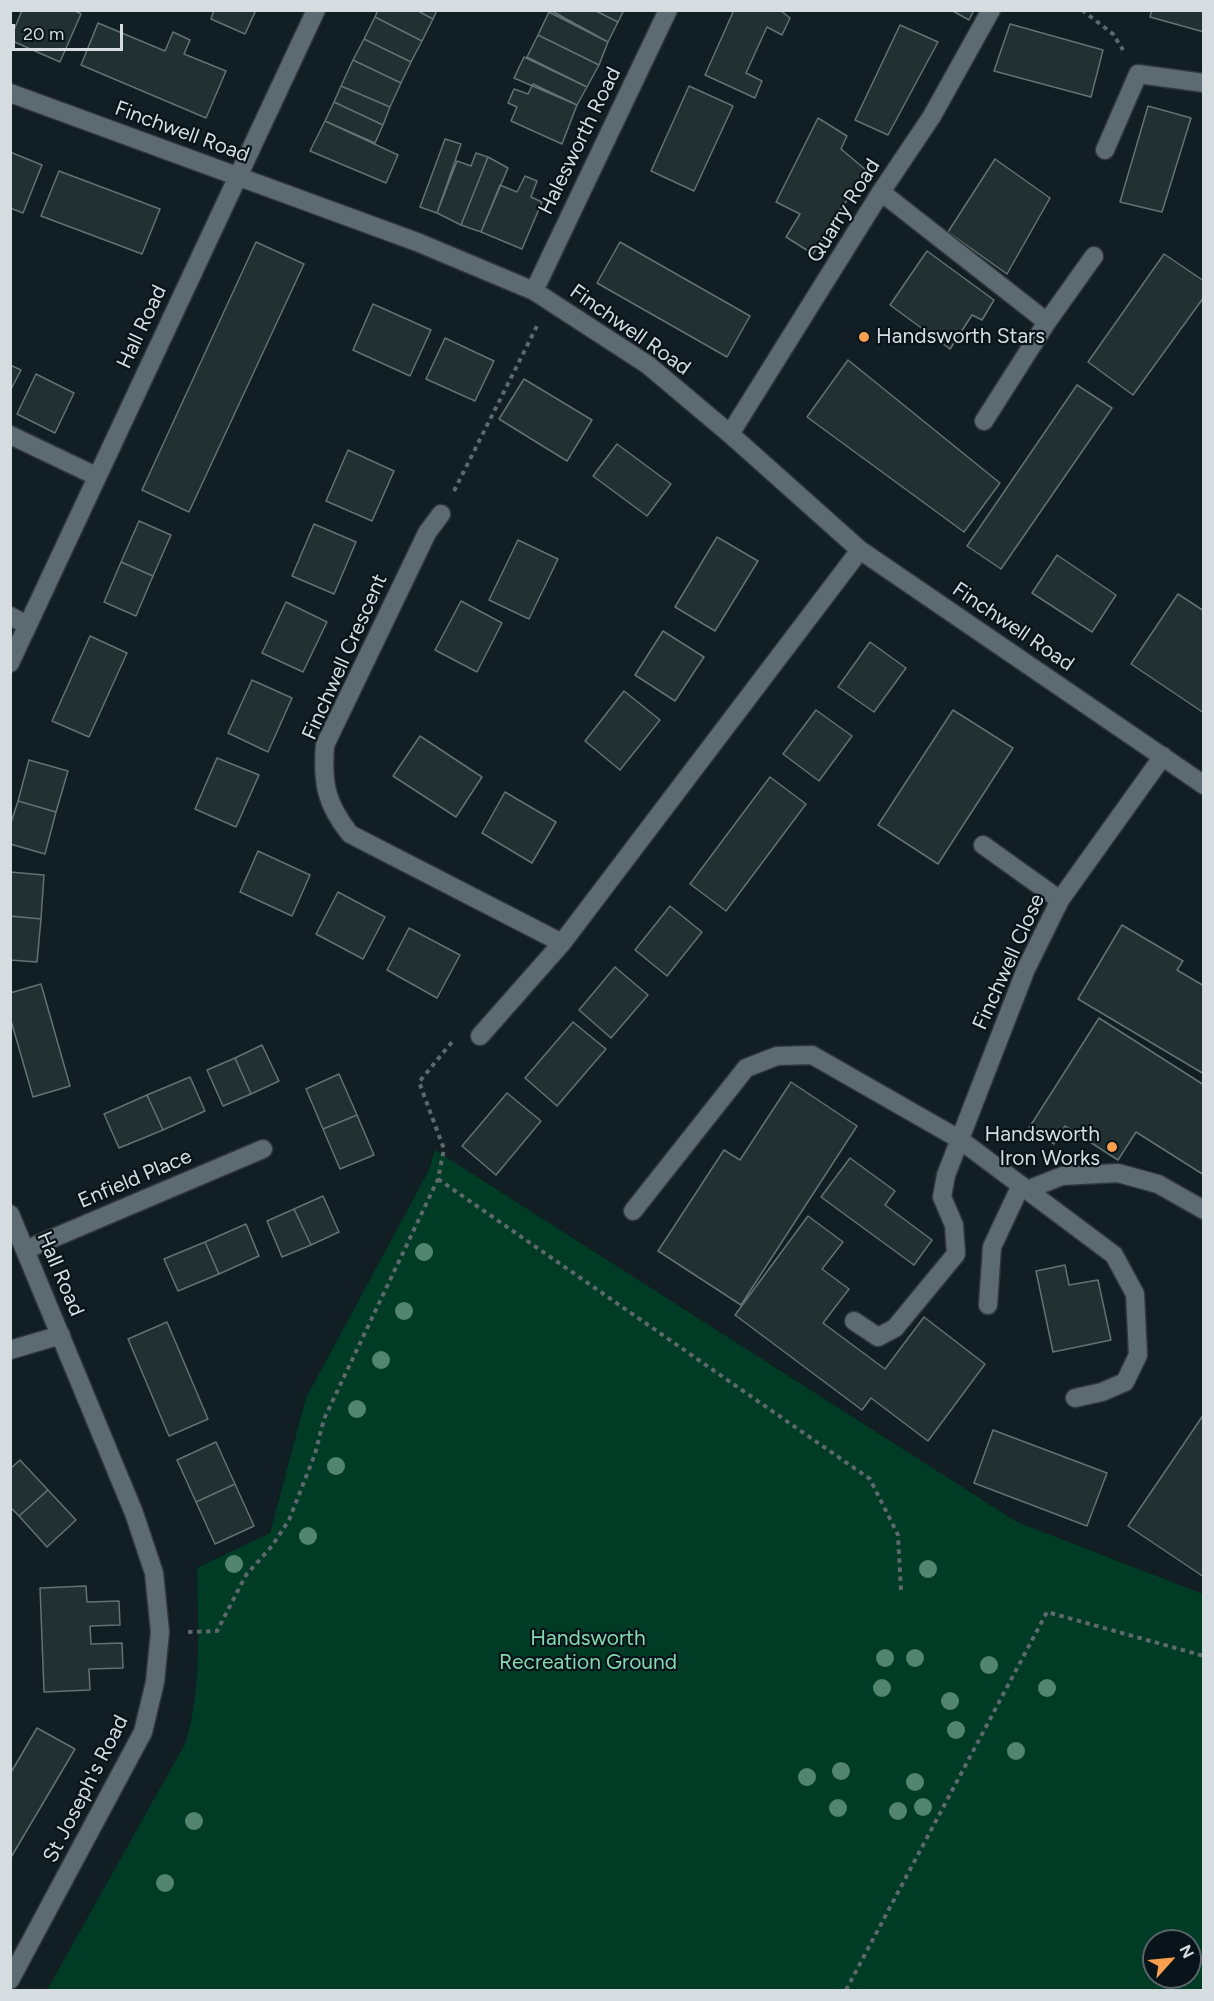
<!DOCTYPE html>
<style>
body{margin:0}
#map{position:relative;width:1214px;height:2001px;overflow:hidden;background:#111e23;font-family:Figtree,sans-serif}
canvas{display:block}
.frame{position:absolute;inset:0;border:12px solid #d5dde1;pointer-events:none}
.north{position:absolute;left:1142px;top:1929px;width:60px;height:60px;box-sizing:border-box;background:#08141a;border:2px solid #5a646a;border-radius:50%;rotate:63deg;font-size:16px;font-weight:700;line-height:24px;text-align:center;color:#d5dde1}
.north::after{content:'';display:block;margin:auto;width:21px;height:27px;background:#fa9f4e;clip-path:polygon(50% 0,100% 100%,50% 72%,0 100%)}
.scale{position:absolute;left:12px;top:24px;width:111px;height:27px;box-sizing:border-box;border:3px solid #d5dde1;border-top:0;padding-left:8px;font-size:18px;line-height:21px;white-space:nowrap;color:#d5dde1;-webkit-text-stroke:4px #08141a;paint-order:stroke}
</style>
<div id="map">
<canvas width="1214" height="2001"></canvas>
<div class="frame"></div>
<div class="north">N</div>
<div class="scale">20 m</div>
</div>
<script>
const g = document.querySelector('canvas').getContext('2d');
g.lineJoin = 'round';
function fill(path, color) { g.fillStyle = color; g.fill(path, 'evenodd'); }
function trace(path, color, width, dash) { g.strokeStyle = color; g.lineWidth = width; g.lineCap = dash ? 'butt' : 'round'; g.setLineDash(dash || []); g.stroke(path); }
function label(font, color, halo, rows, align = 'center') {
  g.font = font + ' Figtree,sans-serif'; g.lineWidth = 4.5; g.setLineDash([]); g.textBaseline = 'middle'; g.strokeStyle = halo; g.fillStyle = color; for (const [text, x, y, turn = 0] of rows) {
    g.save(); g.translate(x, y); g.rotate((+turn || 0) * Math.PI / 180); g.textAlign = isNaN(turn) ? turn : align; if (halo) g.strokeText(text, 0, 0); g.fillText(text, 0, 0); g.restore();
  }
}
const green = new Path2D(`
 M435,1150L1017,1522L1203,1594V1990H47L186,1742C202,1685 198,1627 197,1568L270,1533L306,1398L429,1170ZM1154,1941H1190V1977H1154Z`);
const building = new Path2D(`
 M22,10H74L81,14L60,62L10,40Z
 M214,10H256L245,34L211,19Z
 M378,10H416L433,19L422,41L375,17Z
 M416,10H437L433,19Z
 M550,10H594L618,22L608,42Z
 M594,10H624L618,22Z
 M734,10H780L790,18L782,35L767,27L746,73L762,81L755,98L705,75Z
 M951,10H974L969,20Z
 M1152,10H1204V32L1150,17Z
 M549,12L608,42L599,65L538,35Z
 M375,17L422,41L411,62L364,39Z
 M98,23L165,51L173,32L190,40L184,54L226,71L206,118L81,65Z
 M1010,24L1103,50L1091,97L994,71Z
 M900,25L938,42L888,135L855,120Z
 M538,35L599,65L587,87L527,57Z
 M364,39L411,62L401,83L353,60Z
 M524,57L587,87L577,105L514,78Z
 M353,60L401,83L390,107L341,86Z
 M533,84L577,105L562,144L511,121L517,107L508,103L514,89L528,94Z
 M341,86L390,107L383,125L334,102Z
 M689,86L733,106L694,191L651,171Z
 M334,102L383,125L375,143L325,121Z
 M1148,106L1191,118L1162,212L1120,202Z
 M818,118L847,136L841,149L866,170L813,254L786,237L800,214L776,202Z
 M325,121L398,155L386,183L310,151Z
 M445,139L461,144L437,213L420,207Z
 M10,152L42,165L23,213L10,208Z
 M476,153L488,157L461,225L437,213L457,161L471,166Z
 M488,157L508,168L481,232L461,225Z
 M995,159L1050,198L1007,274L948,232Z
 M59,171L160,209L142,254L41,216Z
 M525,176L537,181L531,197L542,202L522,249L481,232L500,185L517,192Z
 M256,242L304,264L189,512L142,490Z
 M620,242L750,316L727,357L597,283Z
 M927,251L994,300L982,320L972,315L950,349L890,305Z
 M1164,254L1204,281V297L1133,395L1088,362Z
 M373,304L431,330L410,376L353,350Z
 M445,338L494,361L475,401L426,379Z
 M848,360L1000,483L964,532L807,417Z
 M10,365L21,370L10,391Z
 M36,374L74,393L55,433L17,414Z
 M524,379L592,420L567,461L499,419Z
 M1077,385L1112,408L1001,569L967,546Z
 M617,444L671,484L647,516L593,476Z
 M348,450L394,471L372,521L326,501Z
 M139,521L171,535L153,576L121,562Z
 M314,524L356,542L334,594L292,576Z
 M717,537L758,561L715,631L675,607Z
 M518,540L558,559L529,619L489,600Z
 M1057,555L1116,595L1092,632L1032,593Z
 M121,562L153,576L136,616L104,602Z
 M1178,594L1204,611V713L1131,664Z
 M461,601L502,623L477,672L435,650Z
 M286,602L327,622L303,672L262,653Z
 M663,631L704,657L675,701L635,675Z
 M90,636L127,653L89,737L52,721Z
 M870,642L906,668L874,712L838,687Z
 M252,680L292,698L268,752L228,733Z
 M624,691L660,720L620,770L585,741Z
 M816,710L852,736L819,781L783,754Z
 M953,710L1013,748L938,864L878,825Z
 M420,736L482,777L456,817L393,776Z
 M217,758L259,775L236,827L195,809Z
 M29,760L68,771L56,812L18,801Z
 M770,777L806,804L726,911L690,884Z
 M505,792L556,822L532,863L482,833Z
 M18,801L56,812L45,854L10,844V826Z
 M258,851L310,875L292,916L240,892Z
 M10,872L44,875L41,919L10,916Z
 M338,892L385,917L363,959L316,934Z
 M670,906L702,932L667,976L635,950Z
 M10,916L41,919L37,962L10,960Z
 M1122,925L1183,961L1177,970L1204,986V1074L1078,999Z
 M409,928L460,955L437,998L387,970Z
 M615,967L648,995L611,1038L579,1010Z
 M41,984L70,1086L33,1097L10,1017V993Z
 M1099,1018L1204,1085V1175L1136,1132L1118,1160L1065,1126L1054,1144L1029,1128Z
 M573,1022L606,1049L557,1106L525,1078Z
 M262,1045L279,1081L251,1094L235,1058Z
 M235,1058L251,1094L223,1106L207,1070Z
 M339,1074L357,1115L323,1129L306,1089Z
 M190,1077L205,1111L163,1130L147,1095Z
 M791,1082L857,1126L741,1305L658,1251L724,1150L740,1160Z
 M507,1093L541,1121L496,1175L462,1146Z
 M147,1095L163,1130L119,1148L104,1114Z
 M357,1115L374,1155L340,1169L323,1129Z
 M850,1158L895,1191L885,1205L932,1240L914,1265L821,1197Z
 M323,1196L339,1232L311,1245L294,1209Z
 M294,1209L311,1245L282,1257L267,1221Z
 M808,1216L843,1242L822,1269L849,1289L823,1323L885,1369L924,1317L985,1364L928,1441L871,1398L862,1410L735,1315Z
 M246,1224L259,1256L219,1274L205,1242Z
 M205,1242L219,1274L178,1291L164,1259Z
 M1065,1265L1069,1285L1098,1280L1111,1340L1053,1352L1036,1271Z
 M167,1322L208,1419L169,1436L128,1339Z
 M1204,1414V1577L1128,1526Z
 M993,1430L1107,1473L1087,1526L974,1483Z
 M216,1442L235,1484L196,1502L177,1460Z
 M20,1460L48,1490L19,1516L10,1507V1469Z
 M235,1484L254,1526L215,1544L196,1502Z
 M48,1490L76,1520L47,1547L19,1516Z
 M86,1586L87,1602L119,1601L120,1625L90,1626L91,1644L122,1643L123,1668L89,1669L90,1690L44,1692L40,1588Z
 M37,1728L75,1749L10,1859V1774Z`);
const path = new Path2D(`
 M1082,10L1113,34L1123,50
 M454,491L537,326
 M438,1179L870,1479L898,1535L901,1590
 M188,1632L217,1631L246,1575L272,1546L289,1520L315,1454L324,1419L438,1179L444,1149L419,1082L452,1042
 M846,1990L1047,1612L1204,1656`);
const minor = new Path2D(`
 M10,93L417,242L534,291L648,365L730,434L860,550L1204,785
 M1105,150L1138,74L1204,83
 M881,192L1047,322L1094,256
 M534,291L668,10
 M984,421L1047,322
 M730,434L881,192L932,116L991,10
 M10,435L96,476
 M441,514L427,533L325,745C322,783 326,804 350,834L562,943L860,550
 M10,616L27,625
 M10,663L316,10
 M983,845L1060,900
 M480,1036L562,943
 M1027,1190L1062,1176L1118,1173L1158,1184L1204,1210
 M633,1211L746,1068L777,1056L812,1055L959,1139L1114,1255L1135,1294L1138,1355L1125,1382L1102,1392L1075,1398
 M10,1214L134,1513L154,1573L160,1632L155,1682L143,1732L10,1980
 M25,1250L263,1149
 M988,1305L992,1247L1021,1185
 M854,1321L878,1337L895,1328L956,1254L954,1225L942,1197L946,1175L1026,969L1060,900L1163,756
 M10,1350L61,1335`);
const trees = [
 [424,1252],
 [404,1311],
 [381,1360],
 [357,1409],
 [336,1466],
 [308,1536],
 [234,1564],
 [928,1569],
 [885,1658],
 [915,1658],
 [989,1665],
 [882,1688],
 [1047,1688],
 [950,1701],
 [956,1730],
 [1016,1751],
 [841,1771],
 [807,1777],
 [915,1782],
 [923,1807],
 [838,1808],
 [898,1811],
 [194,1821],
 [165,1883]
];
const markers = [
 [864,337,6,"#fa9f4e"],
 [1112,1147,6,"#fa9f4e"]
];
const streetNames = [
 ["Finchwell Road",182,132,20],
 ["Halesworth Road",580,141,-64],
 ["Quarry Road",844,211,-58],
 ["Hall Road",142,327,-65],
 ["Finchwell Road",630,330,35],
 ["Finchwell Road",1013,627,34],
 ["Finchwell Crescent",345,657,-66],
 ["Finchwell Close",1009,962,-66],
 ["Enfield Place",135,1179,-23],
 ["Hall Road",60,1274,67],
 ["St Joseph's Road",86,1789,-63]
];
const poiNames = [
 ["Handsworth Stars",876,337],
 ["Handsworth",1100,1135,"right"],
 ["Iron Works",1100,1159,"right"]
];
const parkNames = [
 ["Handsworth",588,1639],
 ["Recreation Ground",588,1663]
];
fill(green, '#003b25');
fill(building, '#213131');
trace(building, '#627373', 1.5);
trace(minor, '#30373c', 21);
trace(path, '#5d686d', 4, [4.5, 4.5]);
trace(minor, '#5c6b72', 18);
g.fillStyle = '#51856f';
for (const [x, y] of trees) { g.beginPath(); g.arc(x, y, 9, 0, 2 * Math.PI); g.fill(); }
for (const [x, y, r, color] of markers) { const dot = new Path2D(); dot.arc(x, y, r, 0, 2 * Math.PI); g.fillStyle = color; g.fill(dot); trace(dot, '#08141a', 2); }
label('21px', '#d5dde1', '#08141a', streetNames);
label('21px', '#d5dde1', '#08141a', poiNames, 'left');
label('21px', '#85d9ae', '#08141a', parkNames);
</script>
